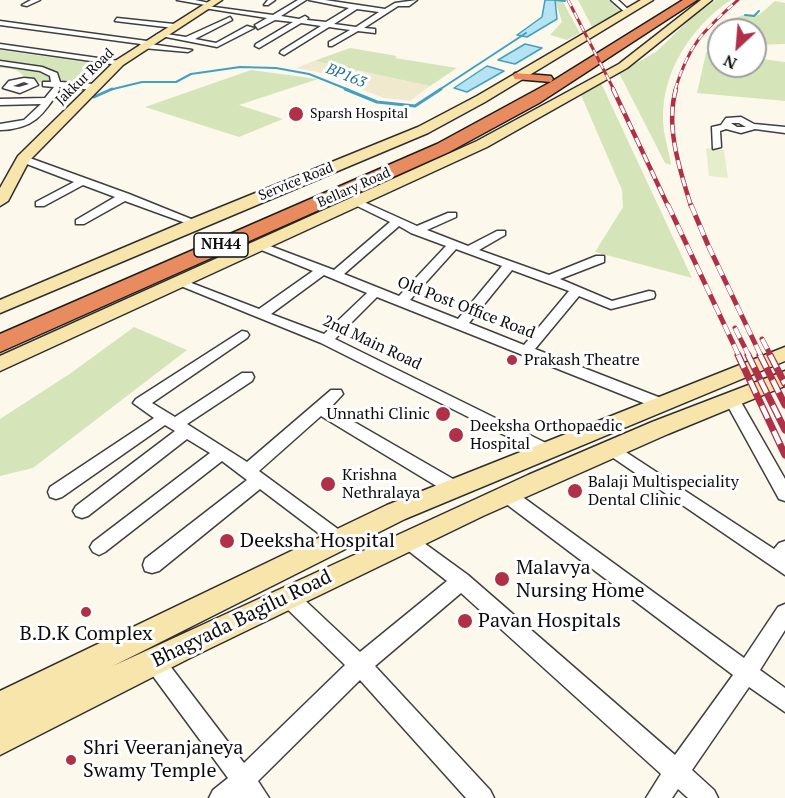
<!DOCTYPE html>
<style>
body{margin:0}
#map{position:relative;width:785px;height:798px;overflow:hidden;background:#fdf8ec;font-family:"PT Serif",serif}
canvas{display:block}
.north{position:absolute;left:707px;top:18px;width:60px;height:60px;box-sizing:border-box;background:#fff;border:2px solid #9e9e9e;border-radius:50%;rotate:206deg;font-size:16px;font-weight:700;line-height:24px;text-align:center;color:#0c0c0c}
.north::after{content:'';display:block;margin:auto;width:21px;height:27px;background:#b03048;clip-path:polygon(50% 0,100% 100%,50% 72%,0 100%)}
</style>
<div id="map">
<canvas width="785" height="798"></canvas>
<div class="north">N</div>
</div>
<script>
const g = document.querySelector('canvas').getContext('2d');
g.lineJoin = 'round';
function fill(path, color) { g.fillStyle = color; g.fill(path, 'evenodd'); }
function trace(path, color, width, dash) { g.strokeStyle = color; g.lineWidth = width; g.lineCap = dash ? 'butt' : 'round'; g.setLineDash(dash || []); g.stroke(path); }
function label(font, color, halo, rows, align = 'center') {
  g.font = font + ' "PT Serif",serif'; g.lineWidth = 6; g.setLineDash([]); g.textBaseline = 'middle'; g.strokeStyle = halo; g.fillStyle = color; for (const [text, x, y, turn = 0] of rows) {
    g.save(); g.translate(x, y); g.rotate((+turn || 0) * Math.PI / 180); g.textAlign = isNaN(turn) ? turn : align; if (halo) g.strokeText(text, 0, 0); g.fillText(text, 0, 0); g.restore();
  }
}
const farmland = new Path2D(`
 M314,61L430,86L410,101L384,98L317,72L296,68Z`);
const green = new Path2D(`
 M555,0H562L580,33L567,40L550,35L562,22Z
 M578,0H608L620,11L592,27Z
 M716,0H731C692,26 662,71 663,119C663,134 669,150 671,165L665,163L619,73L656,52L690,19Z
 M775,1L785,3V44L755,45V30H722C732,17 744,12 759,15Z
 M719,34V66H755V58L785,62V101L697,93L706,53Z
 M350,48L397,56L395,58L457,68L430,86L314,61Z
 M0,50L107,65L88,84C70,83 47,86 30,79C16,72 20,68 0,68Z
 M251,70L318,79L239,105L283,119L239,137L145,107Z
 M601,83L692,278L595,252L623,207L622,190L581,95Z
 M134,327L187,350L33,468L0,476V419L71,373Z`);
const pitch = new Path2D(`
 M706,148L724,150L728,178L709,176Z`);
const water = new Path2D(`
 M545,0H555L557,19L527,37L517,35L542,17Z
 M525,44L542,48L515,64L498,60Z
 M487,66L504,71L467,92L454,88Z`);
const streamFar1 = new Path2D(`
 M555,0L565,1
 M745,15L754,16L759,11
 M109,90L142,82H176L191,74L240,67L276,68L309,74L349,90
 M439,90L526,33`);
const stream = new Path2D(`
 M345,89L377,102L415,106L441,89
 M94,97L112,89`);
const street = new Path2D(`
 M31,0H40L27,6L22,5Z
 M177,0H195L214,4L211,6Z
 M268,0H275L268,5H264Z
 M298,0H306L281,16L299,19L305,16L308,18L307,20L326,22L349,8L309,0H325L385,9L395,3L417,0L409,6H398L364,28L375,29V33L358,31L332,46H329V42L350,30L329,27L284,55L280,53L281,51L321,26L301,23L259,48L255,46L256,44L293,22L275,20L258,29L255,25L267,18L204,8L207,6L273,15ZM357,9L379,12L356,27L334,24Z
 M611,0H618L631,12L626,13Z
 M230,17L232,20L195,39L216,43L247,26L254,28L217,47L156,35L160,33L186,37Z
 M117,18L174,24L178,26L174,28L115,21Z
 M0,21L147,41L150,44L192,50L188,52L143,48L139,46L141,44L0,25Z
 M0,44L119,61L123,63L119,65L0,48Z
 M0,61L42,67L57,73L60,82L94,84L98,87L94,90L59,87L60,89C43,115 34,129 0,130V124L24,120L41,104L0,105V99L45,98L54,87L43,86V82H51L50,76L40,71L0,65Z
 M24,78L34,79L38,85L20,93L3,88L9,81ZM24,82L29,84L19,87L13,86Z
 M741,117L754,124L785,127V133L755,129L741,133L726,129L720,131L721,147L713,149L712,127L721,125L726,118ZM731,123H739L746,127H737Z
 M19,157H27L129,194L201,223L199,225H191L125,201L84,224H76V220L115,197L83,185L44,206H36V202L74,182L19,161Z
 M355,198L417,226L448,213H456V217L427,230L468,246L497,231H505V235L479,250L549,275L596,256H604V262L560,279L612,301L649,291L654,292L655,295L654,298L611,309L579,296L535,349L666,400L669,404L666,408H656L377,297L335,339L552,446L554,450L552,454L546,456L321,343L171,282L177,278L181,279L259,309L313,271L254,247V243H262L334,270L390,222L351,203V199ZM399,226L411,233L446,246L399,296L344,274ZM456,249L502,266L458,319L410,300ZM512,270L569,291L524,345L469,323ZM324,275L367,293L324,334L271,314Z
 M242,331L247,332L249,335L247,338L152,403L175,417L242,373H252L254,377L252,381L187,424L247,462L331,390H341L343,394L330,408L460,483L462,488L460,493L454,495L448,493L321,416L259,471L346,535L349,540L346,545L340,548L334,545L260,489L159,571L152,573L145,571L143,565L145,559L247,480L222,461L105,552L99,555L93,552L90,547L93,542L210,453L187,439L88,516L82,518L76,516L73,511L76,506L175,431L165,425L62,497L56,499L50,497L48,492L50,487L154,418L133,403L136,399Z
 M732,394L737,395L785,479V501L779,499L724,399Z
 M612,443L774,549L779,543L785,541V575L606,453L604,449L606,445Z
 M507,488L513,490L744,658L778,607L785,604V630L760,670L785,688V712L749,687L692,770L714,790L718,798H688L678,789L672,798H646L661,774L461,593L375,666L490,790L494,798H466L360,680L258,781L269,798H209L213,790L228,778L147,668L144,661L147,654L154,651L161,654L244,763L345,665L281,603L278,597L281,591L288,588L295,591L360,652L447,581L401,545L398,540L401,535L407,532L413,535L468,575L675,755L733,675L501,500L498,495L501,490Z`);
const secondary = new Path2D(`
 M211,0H222L123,65L29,161L8,201L0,206V188L18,156L115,61Z
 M641,0H653L485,102L428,133L0,313V300L189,220L418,127L477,96Z
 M701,0H712L627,68L487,147L0,371V356L477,141L619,64Z
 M785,347V361L405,519L113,666L528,475L652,422L785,371V386L668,434L483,516L192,657L0,755V722L3,721L0,722V691L387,505Z`);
const highway = new Path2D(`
 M683,0H697L539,103L449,152L0,352V334L437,144L551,82L515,79L513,76L515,73L551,76L553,79L551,82Z`);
const railFar3 = new Path2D(`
 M568,0L614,90
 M675,90C689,44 703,31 738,0`);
const railFar2 = new Path2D(`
 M613,89L668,206
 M676,89C665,127 680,170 691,206`);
const railFar1 = new Path2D(`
 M668,205L739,356
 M691,205L708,245L761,356
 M735,328L749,356
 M762,339L771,356`);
const rail = new Path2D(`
 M738,355L785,455
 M748,355L785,430
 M760,355L785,405
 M770,355L785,384`);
const markers = [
 [296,114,8,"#b03048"],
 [512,360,6,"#b03048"],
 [443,414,8,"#b03048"],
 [456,435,8,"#b03048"],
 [328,484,8,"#b03048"],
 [575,491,8,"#b03048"],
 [227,541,8,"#b03048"],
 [502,579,8,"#b03048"],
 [86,612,6,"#b03048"],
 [465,621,8,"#b03048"],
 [71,760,6,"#b03048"]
];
const farStreetnames = [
 ["Jakkur Road",85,77,-44],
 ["Service Road",296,182,-22],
 ["Bellary Road",354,188,-24]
];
const farPoinames = [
 ["Sparsh Hospital",310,114]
];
const farWaternames = [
 ["BP163",346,76,22]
];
const shields = [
 [221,245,54]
];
const shieldNames = [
 ["NH44",221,245]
];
const streetNames = [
 ["Old Post Office Road",466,308,21],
 ["2nd Main Road",372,343,25]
];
const poiNames = [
 ["Prakash Theatre",524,360],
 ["Unnathi Clinic",430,414,"right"],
 ["Deeksha Orthopaedic",470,426],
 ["Hospital",470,444],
 ["Krishna",342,475],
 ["Nethralaya",342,493],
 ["Balaji Multispeciality",588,482],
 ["Dental Clinic",588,500]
];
const nearPoinames = [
 ["Deeksha Hospital",240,541],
 ["Malavya",516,568],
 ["Nursing Home",516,591],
 ["Pavan Hospitals",478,621],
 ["B.D.K Complex",86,634,"center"],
 ["Shri Veeranjaneya",83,748],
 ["Swamy Temple",83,771]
];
const nearStreetnames = [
 ["Bhagyada Bagilu Road",242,619,-26]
];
fill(farmland, '#f1e9ce');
fill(green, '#d6e5b9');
fill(pitch, '#e5edca');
fill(water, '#b5e3f1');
trace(water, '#42a0c2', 1.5);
trace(streamFar1, '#42a0c2', 2);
trace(stream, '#42a0c2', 3);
trace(street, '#3f3f3f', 3);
trace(secondary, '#2e2e2e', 3);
trace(highway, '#1d1d1d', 3);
fill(street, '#fff');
fill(secondary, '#f8e5ac');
fill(highway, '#e88b5f');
trace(railFar3, '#b03048', 3);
trace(railFar2, '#b03048', 4.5);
trace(railFar1, '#b03048', 5);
trace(rail, '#b03048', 7);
trace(railFar3, '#fff', 2, [7]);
trace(railFar2, '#fff', 3, [9]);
trace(railFar1, '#fff', 4, [11]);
trace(rail, '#fff', 4.5, [14]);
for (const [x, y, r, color] of markers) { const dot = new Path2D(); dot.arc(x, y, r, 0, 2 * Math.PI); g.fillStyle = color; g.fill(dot); trace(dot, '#fff', 2); }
label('14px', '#0c0c0c', '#fff', farStreetnames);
label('14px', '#0c0c0c', '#fff', farPoinames, 'left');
label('italic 15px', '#207193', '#fff', farWaternames);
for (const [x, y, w] of shields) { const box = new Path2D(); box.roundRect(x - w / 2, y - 12, w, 24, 4.5); g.fillStyle = '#fff'; g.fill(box); trace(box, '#0c0c0c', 1.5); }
label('bold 15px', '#0c0c0c', null, shieldNames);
label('16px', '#0c0c0c', '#fff', streetNames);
label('16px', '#0c0c0c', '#fff', poiNames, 'left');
label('20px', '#0c0c0c', '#fff', nearPoinames, 'left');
label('20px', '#0c0c0c', '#fff', nearStreetnames);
</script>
